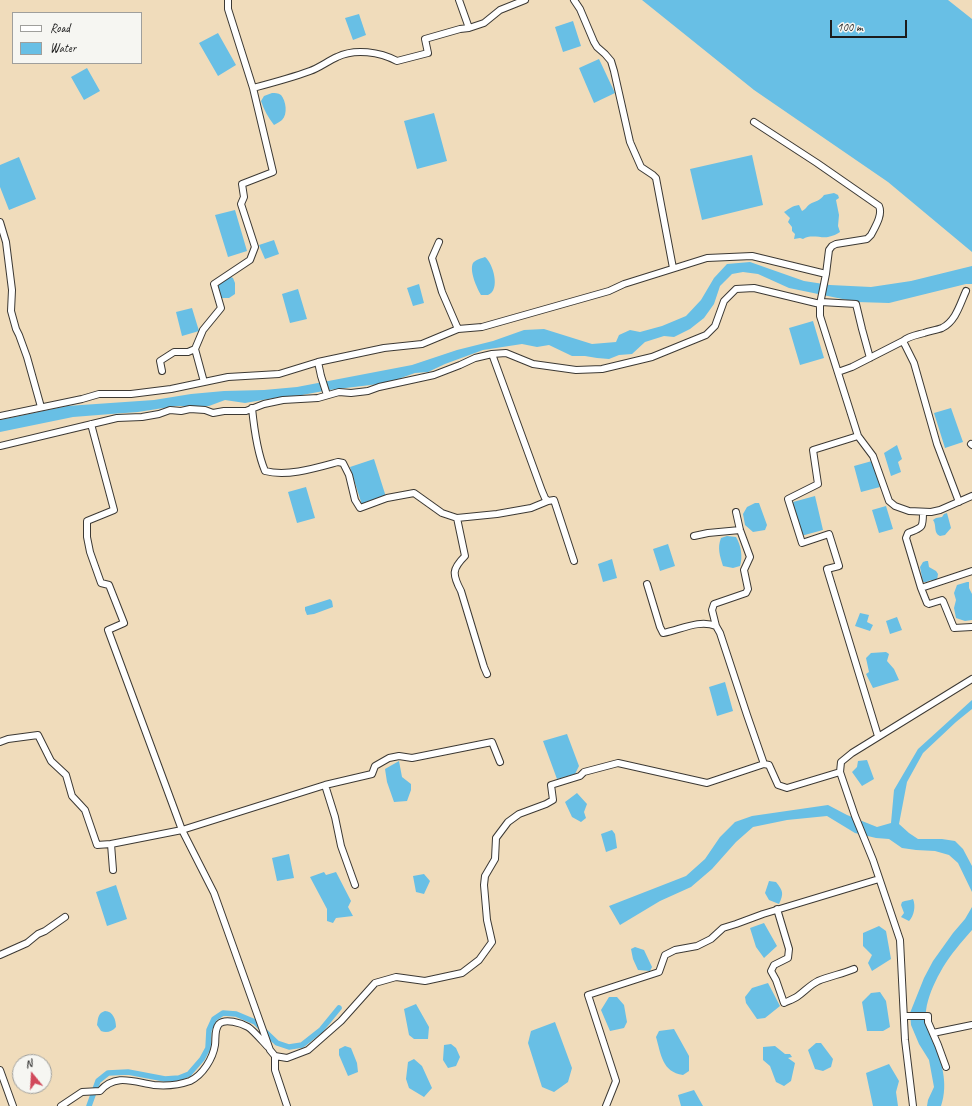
<!DOCTYPE html>
<style>
body{margin:0}
#map{position:relative;width:972px;height:1106px;overflow:hidden;background:#f0dcbb;font-family:Caveat,sans-serif}
canvas{display:block}
.legend{position:absolute;left:12px;top:12px;width:130px;height:52px;box-sizing:border-box;background:#f6f6f2;border:1px solid #9f9f9c;margin:0;padding:5px 7px;list-style:none;font-size:12px;color:#1c1c1c}
.legend li{display:flex;align-items:center;gap:8px;height:20px}
.legend b{width:20px;border:1px solid #9f9f9c}
.north{position:absolute;left:12px;top:1054px;width:40px;height:40px;box-sizing:border-box;background:#f6f6f2;border:1px solid #9f9f9c;border-radius:50%;rotate:342deg;font-size:11px;font-weight:700;line-height:16px;text-align:center;color:#1c1c1c}
.north::after{content:'';display:block;margin:auto;width:14px;height:18px;background:#d1495b;clip-path:polygon(50% 0,100% 100%,50% 72%,0 100%)}
.scale{position:absolute;left:830px;top:20px;width:77px;height:18px;box-sizing:border-box;border:2px solid #1c1c1c;border-top:0;padding-left:5px;font-size:12px;line-height:14px;white-space:nowrap;color:#1c1c1c;-webkit-text-stroke:3px #f6f6f2;paint-order:stroke}
</style>
<div id="map">
<canvas width="972" height="1106"></canvas>
<ul class="legend">
<li><b style="height:5px;background:#fff"></b>Road</li>
<li><b style="height:11px;background:#68bfe5"></b>Water</li>
</ul>
<div class="north">N</div>
<div class="scale">100 m</div>
</div>
<script>
const g = document.querySelector('canvas').getContext('2d');
g.lineJoin = 'round';
function fill(path, color) { g.fillStyle = color; g.fill(path, 'evenodd'); }
function trace(path, color, width, dash) { g.strokeStyle = color; g.lineWidth = width; g.lineCap = dash ? 'butt' : 'round'; g.setLineDash(dash || []); g.stroke(path); }
const water = new Path2D(`
 M642,0H948L972,19V252L888,182L754,90Z
 M359,14L366,35L353,40L345,18Z
 M573,21L581,46L563,52L555,27Z
 M218,33L236,65L218,76L199,43Z
 M599,59L615,93L594,103L579,68Z
 M87,68L100,91L84,100L71,77Z
 M272,93C275,93 278,93 281,95C286,101 288,114 282,120C280,122 277,123 274,125C268,117 264,110 261,101L264,96Z
 M434,113L447,161L417,169L404,121Z
 M752,155L763,205L702,220L690,169Z
 M19,157L36,199L9,210L0,187V165Z
 M834,193L838,195L839,198L836,200L839,215L838,226L840,232C837,234 833,236 828,237C820,238 810,234 803,239L800,238L794,239L795,234L792,231V227L788,222L790,218L784,212C789,209 792,206 799,205L802,211C806,209 806,207 810,204C815,201 820,201 824,195Z
 M235,210L247,251L228,257L215,215Z
 M274,240L279,254L265,259L259,245Z
 M485,257C493,263 501,290 488,295C487,295 482,295 481,295C477,288 469,271 473,263C475,260 482,258 485,257Z
 M750,262L804,281L830,285L871,287L911,281L972,266V284H966L889,303L857,302L789,288L758,274L743,272L732,274L720,286L714,304L704,318L690,329L674,337L664,336L645,342L632,354L619,355L609,359L597,358L585,356H572L549,345L537,347L522,344L483,350L445,364L428,372L415,373L387,383L329,390L302,395L274,398L245,403L225,400L209,406H176L138,412L111,414L73,417L0,432V420L67,406L154,400L191,394L224,391L264,390L297,387L412,365L457,350L493,341L524,330L544,329L592,344L616,342L619,335L630,330L640,332L662,326L686,316L701,300L714,278L727,264Z
 M231,277L233,278L235,283V294L229,298H220L218,286L219,283Z
 M419,284L424,303L413,306L407,288Z
 M298,289L307,319L290,323L282,294Z
 M192,308L199,331L182,336L176,312Z
 M813,321L824,358L800,365L789,328Z
 M951,408L963,442L945,448L934,413Z
 M897,445L902,459L898,462L901,472L891,476L884,453Z
 M374,459L386,497L362,505L350,467Z
 M872,461L880,487L861,492L854,466Z
 M306,487L315,518L297,523L288,492Z
 M815,496L823,530L801,536L793,502Z
 M755,503H759L767,525L765,530L753,532L745,525L743,514L747,507Z
 M886,506L893,529L879,533L872,510Z
 M947,513L951,528L945,535L940,536C933,533 937,525 933,520L936,518L942,517L944,514Z
 M727,536L736,537C741,545 743,557 740,566L733,568L723,566C720,556 717,548 721,538Z
 M668,544L675,566L660,571L653,549Z
 M612,559L617,578L603,582L598,564Z
 M926,561H928L929,567L936,571L938,574L937,580L933,582L931,580L926,582H923L920,567L923,562Z
 M967,582H969V588L972,594V620L965,621L956,618L954,608L956,600L954,593L957,585Z
 M330,599L332,601L333,607L314,614L307,615L305,610V607Z
 M860,613L869,615L867,622L873,625L870,631L855,626Z
 M897,617L902,630L890,634L886,621Z
 M886,652L889,654L887,661L894,669L899,680L873,688L866,674L869,672L866,658L871,653Z
 M725,682L733,711L717,716L709,687Z
 M972,700V709L956,722L923,753L907,782L899,824L909,833L918,839H942L955,841L963,849L972,866V892L958,863L949,855L935,851L916,850L902,848L889,839L876,838L855,833L827,816L787,820L753,827L736,842L712,869L691,887L660,901L620,925L609,906L686,876L705,859L720,837L735,822L752,816L828,805L847,815L877,827L891,823L894,790L918,749Z
 M567,734L579,766L575,774L557,779L543,741Z
 M867,760L874,779L862,786L852,772L857,767L858,761Z
 M399,761L402,777L411,784V790L407,801L394,802L387,782L385,769Z
 M577,793L587,804L584,812L586,818L581,822L572,817L565,802Z
 M612,830L615,834L617,848L606,852L601,834Z
 M289,854L294,878L277,881L272,858Z
 M324,872L326,875L336,872L351,901L348,907L353,916L336,918L333,923L327,921V909L310,877Z
 M424,874L430,881L424,894L416,892L413,876Z
 M769,881L776,882C783,891 784,893 779,904L769,900L765,893Z
 M116,885L127,919L107,926L96,892Z
 M913,899C916,906 914,916 909,921L901,917L904,913L901,905L902,902C906,900 909,901 913,899Z
 M972,907V930C967,936 961,942 956,949C943,964 924,998 926,1018C926,1024 930,1032 933,1038C941,1060 949,1083 941,1106H927L928,1100L934,1087L929,1060L919,1044L911,1025L910,1013L924,978L933,961L953,933L965,919Z
 M764,923L777,946L764,958L756,947L750,928Z
 M879,926L886,931L891,959L872,971L868,963L872,955L863,946V933Z
 M635,947L644,950L652,967L650,971L638,970L633,959L631,949Z
 M768,983L780,1006L765,1018L757,1019L746,1003L745,997L752,988Z
 M880,992L886,1001L890,1027L883,1031H867L862,1002L871,993Z
 M609,997H617L624,1005L627,1022L624,1028L610,1031L601,1010Z
 M416,1004L429,1027L428,1039H414L409,1035L404,1009Z
 M105,1011C113,1011 116,1020 116,1027C112,1032 106,1033 101,1031L97,1025C98,1018 98,1013 105,1011Z
 M555,1022L572,1068L568,1082L554,1092L542,1087L528,1043L531,1031Z
 M674,1029L689,1056V1071L683,1075C662,1072 661,1054 656,1037L659,1031Z
 M816,1043H821L833,1059L831,1067L823,1071L815,1069L808,1050Z
 M451,1044L456,1048L460,1057L456,1066L448,1068L443,1060L444,1045Z
 M345,1046L351,1048L357,1063L358,1072L348,1076L339,1055V1049Z
 M775,1046L785,1054H790L792,1057L788,1058L795,1063L791,1081L784,1086L776,1082L770,1066L763,1060V1047Z
 M414,1059L422,1066L432,1088L424,1097L409,1088L406,1079L408,1062Z
 M889,1064L899,1081L896,1092L898,1106H873L866,1073Z
 M694,1090L703,1106H681L678,1095Z`);
const canal = new Path2D(`
 M89,1106L98,1081L108,1073L128,1072L165,1079L179,1078L189,1074L202,1059L208,1048L209,1030L214,1019L223,1013L236,1014L255,1022L277,1043L289,1047L302,1045L321,1030L339,1008`);
const minor = new Path2D(`
 M459,0L469,28
 M574,0L580,9L594,42L597,47L605,54L611,61L614,71L630,142L641,167L653,175L656,178L673,268
 M253,88C272,83 291,78 310,71C319,68 328,61 337,57C355,48 380,52 397,61L428,53L425,39L460,29L469,28L484,23L500,10L525,0
 M754,122L817,163L879,206C883,215 875,227 871,235L867,239L836,244L832,246L829,250L826,274
 M0,222L6,242L12,290L11,311L16,329L19,335L27,357L41,407
 M439,242L432,258L442,292L458,329
 M821,302L856,304L862,329L870,358
 M903,341C909,336 917,335 924,333C930,331 937,330 942,328C956,321 960,304 966,291
 M492,354L542,491L545,498L548,501L554,500L574,561
 M318,362L321,376L327,395
 M162,371L160,361L174,352H188L195,349
 M838,372L852,367L903,341L914,363L937,444L959,502
 M204,382L195,349L203,330L221,308L214,284L250,260L255,247L241,204L244,197L242,184L273,172L253,88L228,9V0
 M252,408C254,428 257,452 265,471C287,477 316,468 338,462L343,463L349,475L355,500L360,508L387,498L414,493L442,513L457,518L497,514L531,508L548,501
 M0,416L82,399L99,394H131L171,389L228,377L279,374L318,362L384,348L422,344L458,329L482,327L609,291L624,284L707,258L752,256L826,274L820,304
 M91,424L114,510L87,521V537L90,552L101,583L109,585L124,623L108,630L182,830L325,785L372,774L375,766L389,758L399,756L412,758L492,742L500,762
 M858,436L813,450L818,484L788,499L802,543L829,534L839,566L827,569L878,736
 M971,444L972,445
 M0,446L117,418L142,417L159,414L170,410L181,411L190,409L205,410L213,413L224,411H246L264,404L283,400L318,398L339,392L351,393L368,391L379,387L434,375L460,365L475,358L492,354L506,353L533,364L576,370L602,369L652,357L706,335L715,326L724,301L736,289L754,288L820,304V316L858,436L873,456L889,501L895,506L909,511L931,512L940,510L972,496
 M736,512L740,530L750,557L744,570L748,589L746,593L714,604L712,610L716,626L720,633L747,715L764,764L769,765L778,785L787,788L840,772
 M457,518L465,556C452,569 452,574 461,591L484,667L487,674
 M694,536L708,533L740,530
 M972,571L921,588L927,603L929,604L942,600L943,601L954,628L972,627
 M647,584L660,627L663,633C680,630 699,619 716,626
 M921,588L906,538L908,533C923,527 923,528 923,512
 M0,742L8,739L38,735L51,761L66,775L72,796L85,810L97,845L111,844L113,870
 M325,785L335,817L341,846L355,885
 M111,844L182,830L214,893L270,1050L275,1056L287,1058L308,1050L341,1021L375,983L396,977L425,981L462,973L479,960L492,942L487,920L484,885L485,876L495,859L496,838L508,822L519,814L546,804L553,800L551,785L580,776L584,772L618,763L707,783L764,764
 M777,909L789,949L788,958L774,965L771,971L776,980L784,1003C788,1001 794,999 798,996C805,991 810,985 818,981C830,976 842,974 854,969
 M0,955L27,943L38,934L45,931L65,917
 M904,1016H928V1022L938,1045L946,1067
 M933,1033L972,1025
 M275,1056V1070L287,1106
 M0,1070L13,1106
 M61,1106L82,1092L100,1091C115,1073 134,1082 154,1085C165,1086 179,1085 190,1081C203,1075 213,1058 215,1045C216,1038 214,1030 219,1024C225,1018 241,1023 248,1027C253,1030 264,1043 269,1048
 M606,1106L616,1081L588,995L659,972L665,955L675,950L697,946L711,939L723,928L736,924L763,914L879,879
 M913,1106L905,1040L900,940L873,860L855,816L840,772L841,762L852,753L972,679`);
fill(water, '#68bfe5');
trace(canal, '#68bfe5', 5.5);
trace(minor, '#3c3934', 8);
trace(minor, '#fff', 6);
</script>
